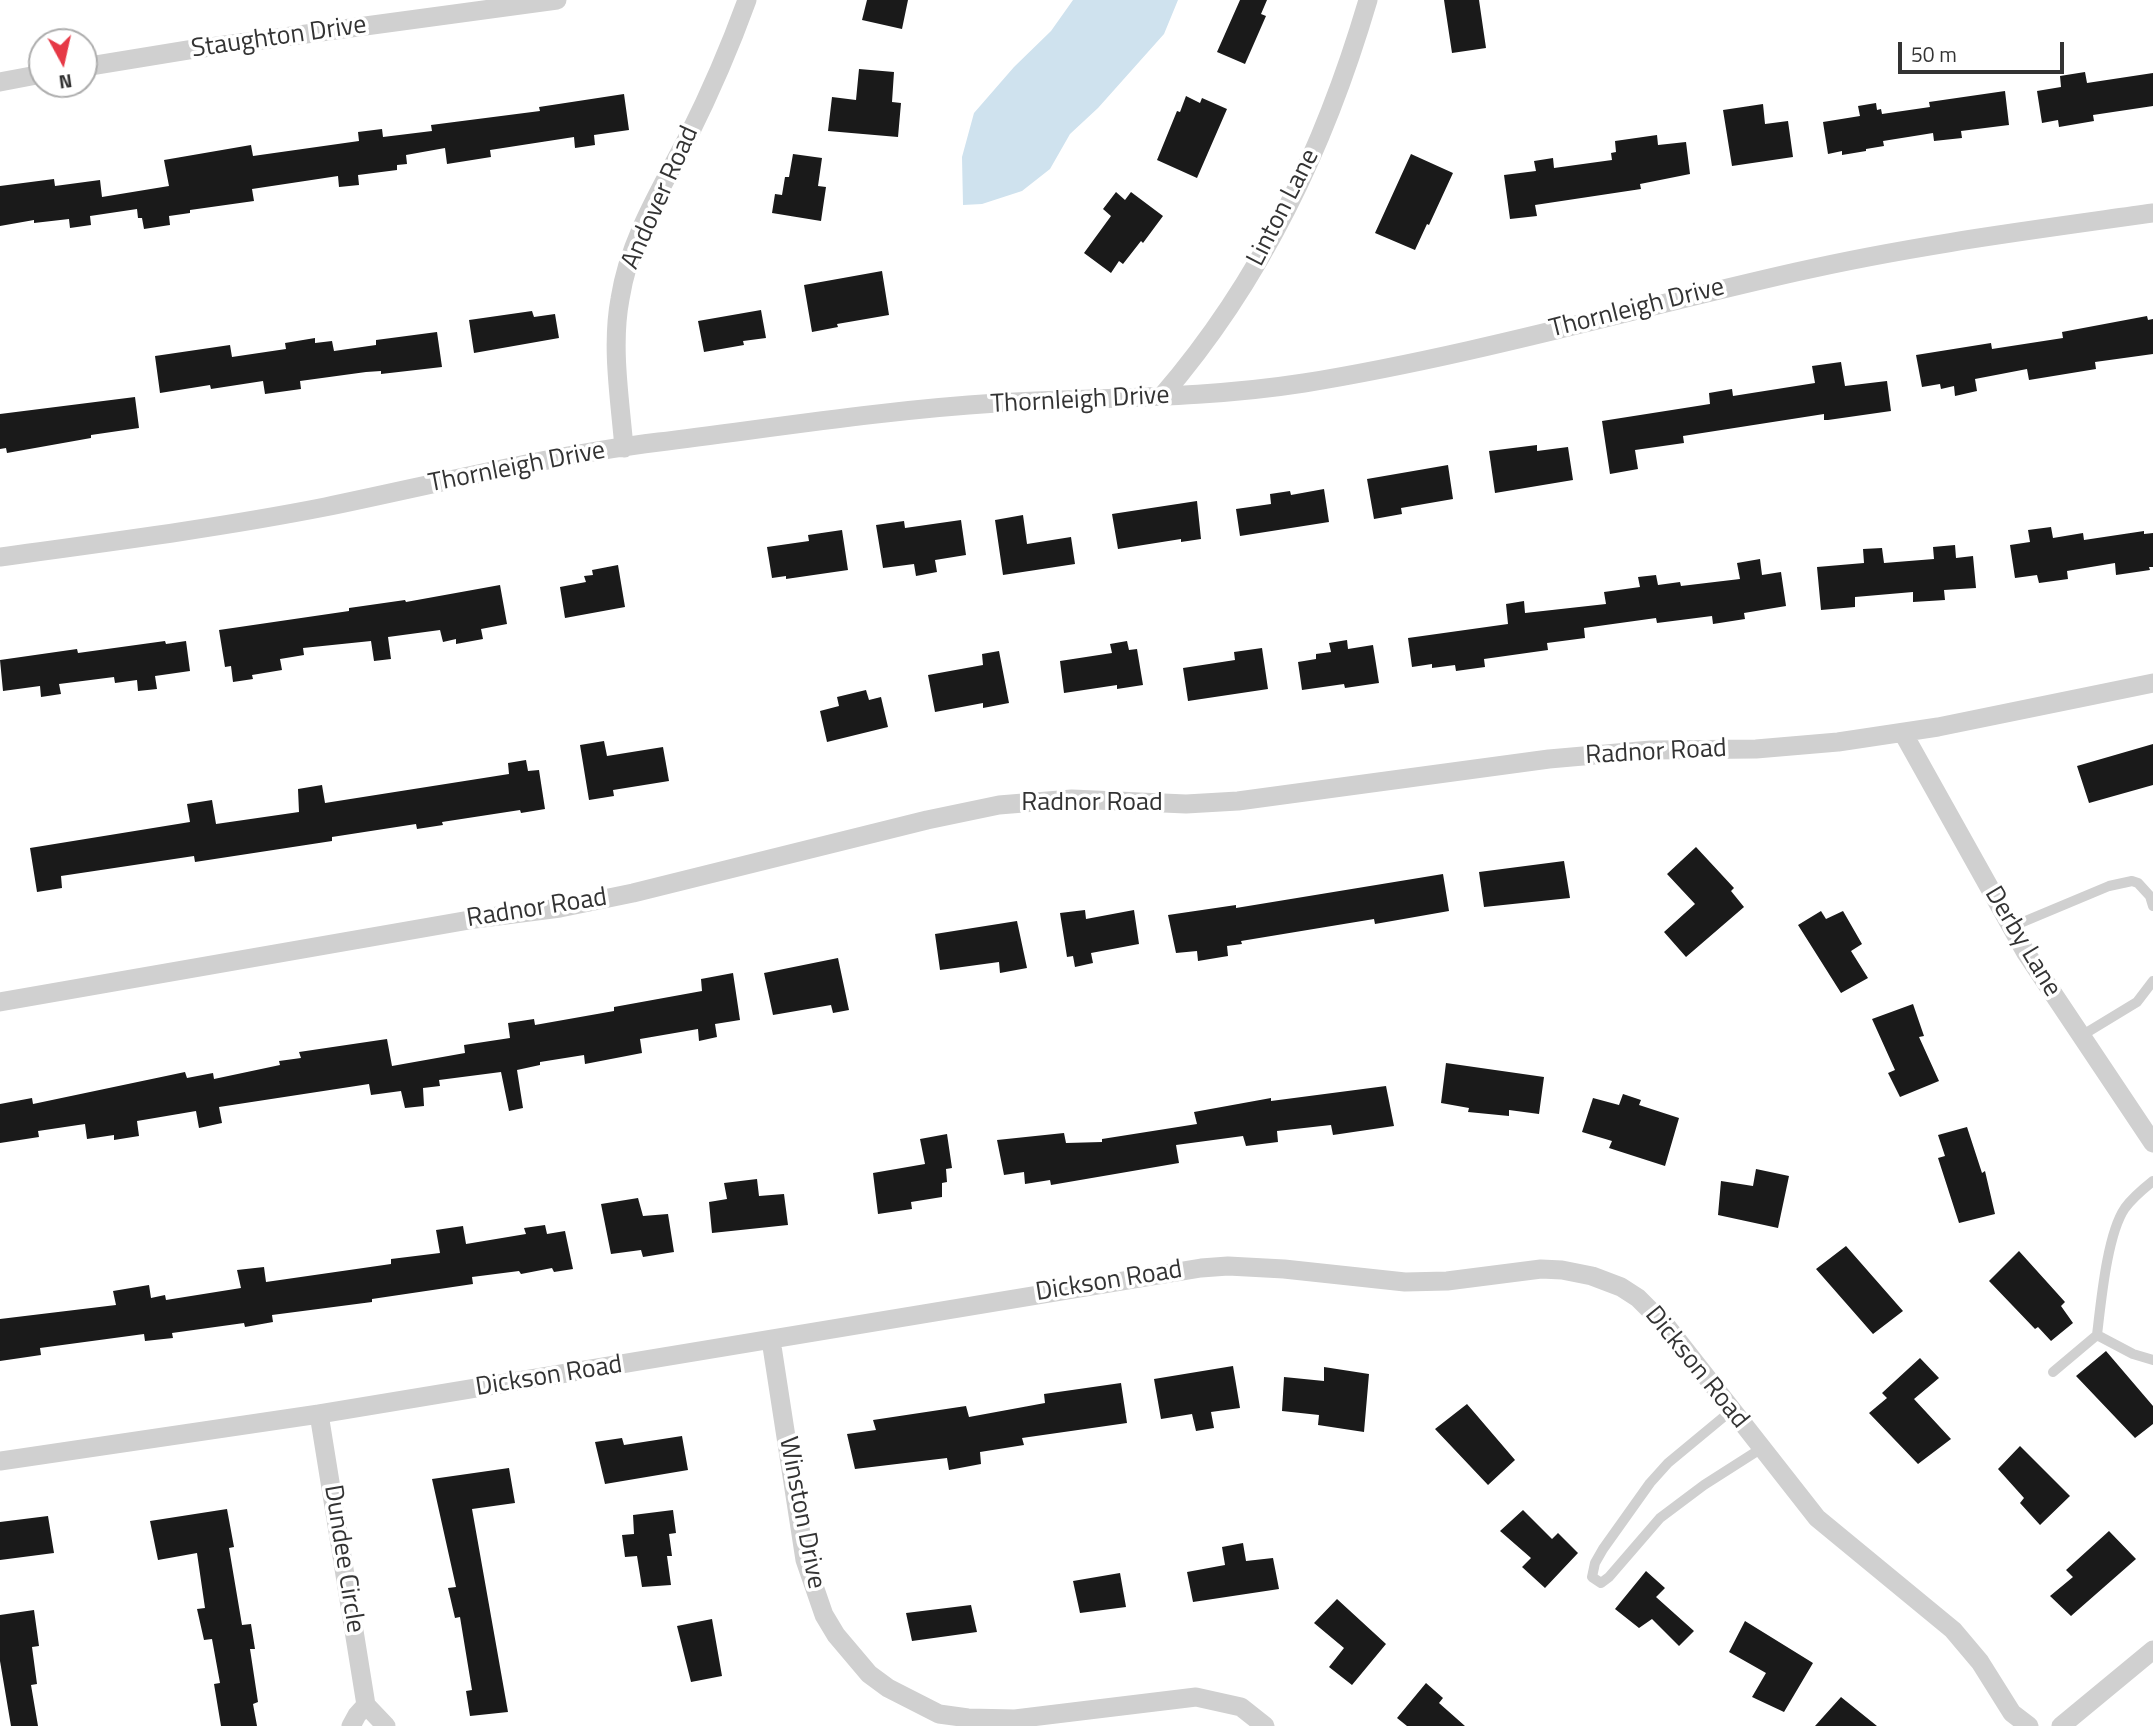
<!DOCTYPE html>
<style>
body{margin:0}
#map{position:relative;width:2153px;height:1726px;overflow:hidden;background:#fff;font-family:"Titillium Web",sans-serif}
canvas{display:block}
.north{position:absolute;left:28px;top:28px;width:70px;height:70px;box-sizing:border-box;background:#fff;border:2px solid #adadad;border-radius:50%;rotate:172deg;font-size:19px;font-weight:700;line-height:28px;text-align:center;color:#333}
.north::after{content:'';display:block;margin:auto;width:24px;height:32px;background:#e63946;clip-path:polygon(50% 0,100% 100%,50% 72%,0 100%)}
.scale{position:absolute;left:1898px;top:42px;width:166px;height:32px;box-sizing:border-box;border:4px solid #333;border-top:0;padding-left:9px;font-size:21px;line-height:24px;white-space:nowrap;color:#333;-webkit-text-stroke:5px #fff;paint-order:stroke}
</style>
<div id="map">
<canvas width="2153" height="1726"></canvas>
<div class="north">N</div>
<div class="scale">50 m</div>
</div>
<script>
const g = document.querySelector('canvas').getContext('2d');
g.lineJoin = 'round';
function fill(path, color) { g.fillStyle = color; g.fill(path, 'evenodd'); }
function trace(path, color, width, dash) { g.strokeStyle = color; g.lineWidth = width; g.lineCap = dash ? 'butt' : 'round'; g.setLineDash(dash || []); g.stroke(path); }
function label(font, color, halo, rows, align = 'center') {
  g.font = font + ' "Titillium Web",sans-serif'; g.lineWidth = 7; g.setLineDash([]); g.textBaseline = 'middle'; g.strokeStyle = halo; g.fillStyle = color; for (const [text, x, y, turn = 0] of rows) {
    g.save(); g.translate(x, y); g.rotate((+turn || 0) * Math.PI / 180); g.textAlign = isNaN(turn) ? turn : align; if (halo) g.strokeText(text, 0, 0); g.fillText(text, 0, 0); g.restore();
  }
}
const water = new Path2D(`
 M1073,0H1178L1164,34L1098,108L1070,134L1050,169L1022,191L982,204L963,205L962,157L974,113L1014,67L1051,31Z`);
const building = new Path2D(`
 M867,0H908L902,29L862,20Z
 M1240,0H1267L1261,14L1266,16L1245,64L1217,52Z
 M1444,0H1479L1486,48L1452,53Z
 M859,69L894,72L892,102L901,103L898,137L828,131L832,97L856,100Z
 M2085,72L2087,83L2153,73V106L2093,115L2094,121L2059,127L2058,120L2042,123L2037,91L2061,87L2060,76Z
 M2005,91L2009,125L1961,131L1962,138L1934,141L1933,133L1883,141L1884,146L1866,149V151L1842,155V151L1828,154L1823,122L1860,116L1858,106L1876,103L1877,110L1881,109L1882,114L1930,107L1929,102Z
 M624,94L629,130L594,135L595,145L575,148L574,137L490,150L491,157L447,164L445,148L406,155L407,164L397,165V170L358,175L359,185L339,187L338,176L252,189L254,201L190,210V213L169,216L170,225L144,229L142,218H138L137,209L90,216L91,225L70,228L69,219L34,223V220L0,226V186L54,179L55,186L100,180L102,197L169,186L164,160L251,145L253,156L359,141L358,132L382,129L383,137L432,131L431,125L540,111L539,107Z
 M1186,96L1200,103L1202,98L1227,109L1197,178L1157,160L1177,111L1180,112Z
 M1763,104L1765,124L1788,121L1793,157L1732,166L1723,110Z
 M1657,135L1658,145L1686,142L1690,174L1640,184L1641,189L1535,205L1537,216L1510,219L1504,175L1536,171L1534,161L1553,158L1554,168L1612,160L1611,153L1616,152L1615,141Z
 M793,154L822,158L818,186L826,187L821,221L772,213L775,194L782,195L785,177H789Z
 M1411,154L1453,173L1429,225L1427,224L1415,250L1375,233Z
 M1116,192L1125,200L1131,192L1163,216L1143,243L1141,241L1123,264L1119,261L1111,273L1084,253L1111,216L1103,209Z
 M882,271L889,315L837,324L838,327L812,332L804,285Z
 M761,310L766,338L743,341L744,345L704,352L698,321Z
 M532,311L534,317L555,314L559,338L474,353L469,320Z
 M2147,316L2148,320L2153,319V354L2095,362L2096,369L2029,380L2027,369L1975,379L1977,391L1955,396L1954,386L1941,389L1940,384L1922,387L1916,355L1991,343L1992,349L2063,338L2062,332Z
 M437,332L442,367L381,374V371L366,372L300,381L301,389L265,394L263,381L211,389L210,385L160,393L155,356L230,345L232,357L286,349L285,343L315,338V343L332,341L334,351L376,345V340Z
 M1841,362L1845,386L1887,381L1891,411L1828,420H1824V414L1683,436L1684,443L1635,450L1638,469L1610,474L1602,421L1710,404L1709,393L1732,389L1733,396L1815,383L1812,366Z
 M135,397L139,428L91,435V438L7,453L6,448L0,449V414Z
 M1537,445V451L1568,447L1573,480L1495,493L1489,451Z
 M1448,465L1453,499L1401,508L1402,514L1374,519L1367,479Z
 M1324,489L1329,522L1240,536L1236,509L1271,504L1270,494L1290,491L1291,495Z
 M1197,501L1201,539L1181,542V539L1118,549L1112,514Z
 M1023,515L1027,544L1071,537L1075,564L1003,575L995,520Z
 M961,520L966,555L935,560L937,572L916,576L914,564L883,568L876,525L904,521L905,528Z
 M2051,527L2053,538L2083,533L2084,540L2144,531V534L2153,533V567H2149L2150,570L2116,575L2115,563L2067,571L2068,579L2039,583L2037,575L2015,578L2010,545L2030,542L2028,530Z
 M842,530L848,570L786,579V576L772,578L767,547L809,541L808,535Z
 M1955,545L1956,558L1973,556L1976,588L1944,590L1945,600L1913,602V592L1855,597V607L1821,610L1817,567L1864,563L1863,549L1882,548L1884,563L1934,559L1933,547Z
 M1760,559L1762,575L1781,572L1786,606L1744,613L1745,619L1713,624L1712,616L1657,623L1656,618L1584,628L1585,638L1547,643L1548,650L1484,659L1485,667L1456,671L1455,665L1432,668V664L1412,667L1408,638L1508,624L1506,604L1524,601L1525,613L1606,604L1604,592L1640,587L1638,577L1656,575L1658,585L1680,582L1681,586L1740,579L1737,563Z
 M618,565L625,607L565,618L560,587L586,582L584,576L593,575L592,570Z
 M500,585L507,624L481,629L483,639L456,644V639L443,642L440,630L388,637L391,659L374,661L371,641L303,648L304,655L280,659L282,670L252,675L253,679L233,682L231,666L225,667L219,630L349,611V608L405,600L406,602Z
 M1347,640L1348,649L1373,645L1379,683L1345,688L1344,684L1302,690L1298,662L1316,659V654L1331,652L1329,643Z
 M165,641L166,644L186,641L190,671L155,676L157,689L138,691L137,680L115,683L114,677L59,684L61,694L41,697L40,686L3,691L0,660L77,649L78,653Z
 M1127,641L1129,650L1137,649L1143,685L1117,689V685L1064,693L1060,661L1112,653L1110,644Z
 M1262,648L1268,689L1188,701L1183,668L1235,660L1234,652Z
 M999,651L1009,703L983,708V703L935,712L928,675L983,665L982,654Z
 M866,690L869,700L881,697L888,727L827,742L820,711L839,706L837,697Z
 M604,741L607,756L663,747L669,781L613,790L614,796L589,800L580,745Z
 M2153,744V785L2089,803L2077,766Z
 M526,760L528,771L539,770L545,809L521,813L520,810L442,822L443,825L417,829L416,824L332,837V841L195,862L194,856L61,876L62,888L37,892L30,848L190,822L187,804L212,800L216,824L299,812L298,789L322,785L325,803L509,774L508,763Z
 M1696,847L1734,888L1731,891L1744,907L1686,957L1664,932L1695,904L1667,874Z
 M1564,861L1570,898L1484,907L1479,872Z
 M1443,874L1449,911L1375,924L1374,919L1241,941L1242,944L1227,946L1228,956L1198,961L1197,951L1176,953L1168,915L1236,905V908Z
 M1085,910L1086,919L1134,910L1139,944L1091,953L1093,963L1075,967L1073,956L1067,957L1060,913Z
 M1821,911L1826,919L1843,911L1862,944L1851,951L1868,978L1841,993L1798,925Z
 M1017,921L1027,968L1000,973L999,962L940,970L935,934Z
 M838,958L849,1010L833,1013L831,1005L773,1015L764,973Z
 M733,973L740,1020L715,1024L717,1037L699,1041L698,1029L640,1039L642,1053L585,1064L584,1055L540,1062V1065L517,1070L523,1108L509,1111L501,1072L439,1080L440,1086L423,1088L424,1106L405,1108L401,1091L371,1095L369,1084L219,1107L222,1123L199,1128L196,1111L137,1121L139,1136L114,1140V1135L87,1139L85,1124L38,1131L39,1137L0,1143V1104L32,1098L33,1104L185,1072L187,1078L213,1073L214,1079L280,1065L279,1061L301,1058L299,1052L387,1039L392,1066L465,1053L464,1045L510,1038L508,1023L534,1019L535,1025L614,1011V1007L702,991L701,979Z
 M1913,1004L1924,1036L1919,1037L1939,1081L1900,1097L1888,1073L1895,1070L1872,1019Z
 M1446,1063L1544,1077L1539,1114L1509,1110V1116L1468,1112L1469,1108L1441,1103Z
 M1386,1086L1394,1126L1333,1135L1331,1125L1277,1131L1278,1142L1246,1146L1243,1136L1176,1145L1179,1163L1051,1185L1050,1180L1025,1184L1024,1172L1004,1175L997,1140L1064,1133L1066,1143L1102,1142V1139L1197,1124L1194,1112L1271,1098V1101Z
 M1623,1094L1641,1100L1639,1105L1679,1118L1665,1166L1609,1148L1612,1141L1582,1132L1593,1098L1619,1105Z
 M1967,1127L1982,1173L1985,1171L1995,1214L1959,1223L1938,1158L1945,1156L1938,1135Z
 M947,1134L952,1168L946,1169L947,1182L942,1183V1197L911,1202L912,1209L878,1214L873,1173L925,1164L920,1139Z
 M1756,1169L1789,1176L1778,1228L1718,1215L1721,1181L1753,1186Z
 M757,1179L759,1196L784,1194L788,1225L712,1233L709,1202L727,1199L724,1183Z
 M638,1198L643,1216L668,1214L674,1252L643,1257L641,1250L611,1254L601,1204Z
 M545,1225L547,1234L565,1231L573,1269L554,1272L552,1268L521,1274L519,1271L472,1277L473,1284L372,1299V1302L272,1315L273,1322L245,1327L244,1323L172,1333L173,1338L145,1341L144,1334L40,1348L41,1355L0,1361V1319L116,1305L113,1291L149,1285L151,1298L165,1295L166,1300L241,1288L237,1270L264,1267L266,1282L391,1264V1259L440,1253L436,1230L463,1226L466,1244L526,1234L524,1228Z
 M1846,1246L1903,1311L1873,1334L1816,1269Z
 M2019,1251L2065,1302L2061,1306L2073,1323L2051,1341L2038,1327L2035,1329L1989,1281Z
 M2106,1351L2153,1406V1424L2135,1438L2076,1376Z
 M1920,1358L1939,1378L1914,1399L1951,1439L1918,1464L1869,1413L1887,1398L1882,1393Z
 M1233,1366L1240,1408L1211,1412L1214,1428L1196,1431L1192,1414L1161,1419L1154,1379Z
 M1324,1367L1369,1374L1364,1432L1318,1425L1319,1415L1282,1411L1284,1377L1324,1381Z
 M1121,1383L1127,1423L1022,1438L1024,1445L980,1452L981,1464L949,1470L947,1458L855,1469L847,1434L876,1430L873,1420L966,1406L969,1417L1045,1403L1044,1394Z
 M1467,1404L1515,1460L1488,1485L1435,1429Z
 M682,1436L688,1470L605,1484L595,1442L622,1438L624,1445Z
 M2020,1446L2070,1496L2040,1525L2020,1503L2024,1498L1998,1469Z
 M509,1468L515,1503L472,1509L508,1712L470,1716L466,1691L472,1690L460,1617L455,1618L448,1588L456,1587L432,1479Z
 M227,1509L234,1547L229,1548L242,1625L251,1624L255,1649H250L258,1702L253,1704L257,1726H221L214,1684L220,1683L212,1639L204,1640L197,1609L205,1608L197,1553L158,1560L150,1521Z
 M673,1510L676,1533L669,1534L672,1556H667L671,1585L642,1587L637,1556L625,1557L622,1535L634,1534L633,1515Z
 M1523,1510L1552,1539L1558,1533L1578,1553L1545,1588L1522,1567L1531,1558L1500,1531Z
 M48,1516L54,1553L0,1560V1522Z
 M2109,1531L2136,1559L2071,1616L2050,1596L2073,1577L2066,1570Z
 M1243,1543L1246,1561L1273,1558L1279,1589L1193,1602L1187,1572L1225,1565L1222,1547Z
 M1646,1571L1665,1588L1656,1597L1694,1631L1679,1646L1652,1619L1639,1628L1615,1609Z
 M1120,1573L1126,1607L1080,1613L1073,1581Z
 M1337,1599L1386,1644L1352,1685L1329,1667L1344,1648L1314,1623Z
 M971,1605L977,1632L912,1641L906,1613Z
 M34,1610L39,1646L32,1647L37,1684L31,1685L38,1726H11L0,1661V1615Z
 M712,1619L722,1676L691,1682L677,1626Z
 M1745,1621L1813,1663L1784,1712L1752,1697L1766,1673L1729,1652Z
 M1426,1683L1443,1698L1439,1703L1465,1726H1407L1397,1718Z
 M1841,1697L1877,1726H1815Z`);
const lane = new Path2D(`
 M2011,927L2109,886L2132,881L2138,883L2150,896L2153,906
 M2081,1036L2137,1002L2153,981
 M2097,1335C2101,1302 2107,1234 2125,1208C2133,1197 2143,1189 2153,1181
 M2053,1372L2097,1335L2133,1354L2153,1360
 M1732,1410L1668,1463L1650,1483L1603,1549L1595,1563L1592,1577L1601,1583L1609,1577L1660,1518L1704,1485L1762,1448`);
const street = new Path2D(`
 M84,67L188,50L557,0
 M0,82L42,74
 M1162,396C1262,280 1325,146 1368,0
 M624,448C620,399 611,347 620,299C629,240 661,189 688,137C710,93 730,47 747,0
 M0,557C109,542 218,528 325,507C436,484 547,456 659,442C772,428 884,410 997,403C1100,397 1202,399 1304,383C1470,356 1632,309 1796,272C1914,245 2033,230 2153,213
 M1903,733L2026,953L2153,1143
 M0,1002L475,919L560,908L633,893L927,820L999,805L1072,799L1186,804L1238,801L1549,759L1651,750L1756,749L1838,742L1938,727L2153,683
 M771,1340L805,1560L824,1615L836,1635L869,1674L888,1688L939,1714L968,1718L1015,1719L1196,1697L1241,1707L1265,1726
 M319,1414L366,1705L386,1726
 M0,1461L319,1414L1201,1268L1228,1266L1284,1269L1405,1282L1447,1281L1541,1269L1562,1270L1592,1276L1621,1287L1638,1298L1668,1328L1817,1518L1953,1630L1980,1662L2012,1713L2029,1726
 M351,1726L357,1715L366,1705
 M2061,1726L2153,1650`);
const streetNames = [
 ["Staughton Drive",279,38,-8],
 ["Andover Road",661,198,-66],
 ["Linton Lane",1284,208,-63],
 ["Thornleigh Drive",1637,309,-14],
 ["Thornleigh Drive",1080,401,-3],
 ["Thornleigh Drive",517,468,-11],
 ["Radnor Road",1656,753,-3],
 ["Radnor Road",1092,804],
 ["Radnor Road",537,909,-9],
 ["Derby Lane",2022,942,59],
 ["Dickson Road",1109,1282,-9],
 ["Dickson Road",1696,1368,51],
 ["Dickson Road",549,1377,-9],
 ["Winston Drive",801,1513,79],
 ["Dundee Circle",343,1559,81]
];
fill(water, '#cfe2ee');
fill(building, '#1a1a1a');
trace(lane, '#d0d0d0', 10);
trace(street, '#d0d0d0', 19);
label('26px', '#333', '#fff', streetNames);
</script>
